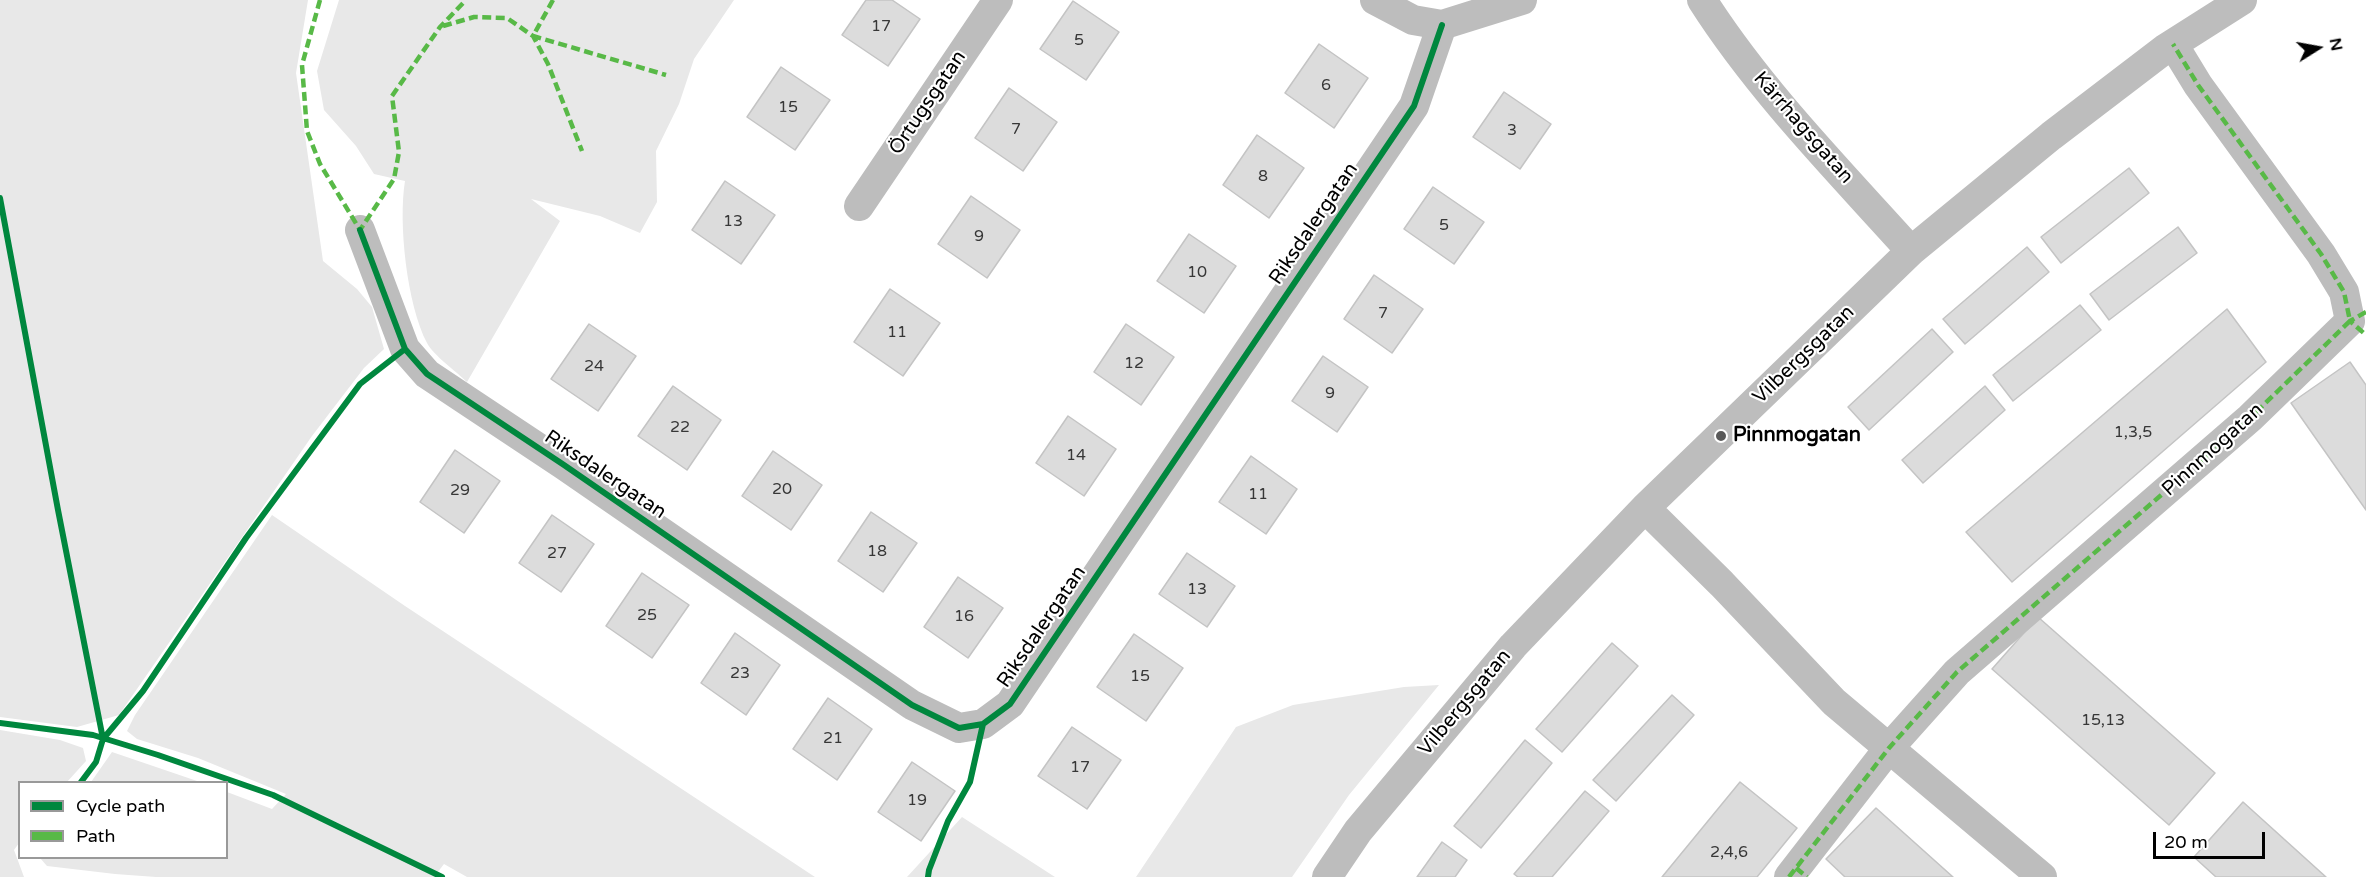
<!DOCTYPE html>
<meta charset="utf-8">
<style>
body{margin:0}
#map{position:relative;width:2366px;height:877px;overflow:hidden;background:#fff;font-family:"Varela Round",sans-serif}
canvas{display:block}
.legend{position:absolute;left:18px;top:781px;width:210px;height:78px;box-sizing:border-box;background:#fff;border:2px solid #999;margin:0;padding:8px 10px;list-style:none;font-size:18px;color:#000}
.legend li{display:flex;align-items:center;gap:12px;height:30px}
.legend b{width:30px;border:2px solid #999}
.north{position:absolute;left:2288px;top:18px;width:60px;height:60px;-webkit-text-stroke:4px #fff;paint-order:stroke;rotate:79deg;font-size:16px;font-weight:700;line-height:24px;text-align:center;color:#000}
.north::after{content:'';display:block;margin:auto;width:21px;height:27px;background:#000;clip-path:polygon(50% 0,100% 100%,50% 72%,0 100%)}
.scale{position:absolute;left:2153px;top:832px;width:112px;height:27px;box-sizing:border-box;border:3px solid #000;border-top:0;padding-left:8px;font-size:18px;line-height:21px;white-space:nowrap;color:#000;-webkit-text-stroke:4px #fff;paint-order:stroke}
</style>
<div id="map">
<canvas width="2366" height="877"></canvas>
<ul class="legend">
<li><b style="height:8px;background:#00873e"></b>Cycle path</li>
<li><b style="height:8px;background:#58b947"></b>Path</li>
</ul>
<div class="north">N</div>
<div class="scale">20 m</div>
</div>
<script>
const g = document.querySelector('canvas').getContext('2d');
g.lineJoin = 'round';
function fill(path, color) { g.fillStyle = color; g.fill(path, 'evenodd'); }
function trace(path, color, width, dash) { g.strokeStyle = color; g.lineWidth = width; g.lineCap = dash ? 'butt' : 'round'; g.setLineDash(dash || []); g.stroke(path); }
function label(font, color, halo, rows, align = 'center') {
  g.font = font + ' "Varela Round",sans-serif'; g.lineWidth = 4.5; g.setLineDash([]); g.textBaseline = 'middle'; g.strokeStyle = halo; g.fillStyle = color; for (const [text, x, y, turn = 0] of rows) {
    g.save(); g.translate(x, y); g.rotate((+turn || 0) * Math.PI / 180); g.textAlign = isNaN(turn) ? turn : align; if (halo) g.strokeText(text, 0, 0); g.fillText(text, 0, 0); g.restore();
  }
}
const green = new Path2D(`
 M0,0H308L296,73L323,261L357,289L372,307L384,349L364,368L312,436L119,715L77,727L0,717Z
 M339,0H734L694,59L679,104L656,151L657,202L640,233L600,216L531,199L560,221L467,382C456,371 434,356 427,343C407,305 398,223 405,181L374,174L356,146L324,110L317,71Z
 M272,515L405,606L815,877H467L444,864L434,877H156L115,874L47,866L40,858H226L227,792L272,809L286,794L198,758L137,739L127,731L135,715Z
 M1439,685L1349,795L1292,877H1136L1236,727L1293,705L1404,687Z
 M0,730L60,740L83,748L86,761L67,782H20L19,843L14,850L24,877H0Z
 M112,752L200,782H91Z
 M962,817L1055,877H907Z`);
const building = new Path2D(`
 M866,0H892L920,19L888,66L842,35Z
 M1073,1L1119,32L1086,80L1040,49Z
 M1319,44L1368,78L1334,128L1285,93Z
 M781,67L830,100L795,150L747,117Z
 M1009,88L1057,122L1023,171L975,138Z
 M1504,92L1551,124L1520,169L1473,137Z
 M1257,135L1304,168L1269,218L1223,185Z
 M2129,168L2149,193L2061,263L2041,237Z
 M725,181L775,215L741,264L692,230Z
 M1433,187L1484,222L1454,264L1404,229Z
 M971,196L1020,230L987,278L938,244Z
 M2178,227L2197,253L2109,320L2090,294Z
 M1189,234L1236,266L1204,313L1157,281Z
 M2027,247L2049,272L1965,344L1943,319Z
 M1374,275L1423,309L1392,353L1344,319Z
 M890,289L940,323L903,376L854,342Z
 M2080,305L2101,330L2013,401L1993,375Z
 M2227,309L2266,362L2012,582L1966,532Z
 M589,324L636,356L598,411L551,379Z
 M1126,324L1174,357L1141,405L1094,372Z
 M1932,329L1953,352L1869,430L1848,407Z
 M1323,356L1368,387L1337,432L1292,401Z
 M2350,362L2366,385V510L2291,403Z
 M673,386L721,420L687,470L638,436Z
 M1985,386L2005,410L1923,483L1902,460Z
 M1068,416L1116,449L1084,496L1036,463Z
 M455,450L500,481L464,533L420,502Z
 M773,451L822,485L791,530L742,496Z
 M1251,456L1297,489L1266,534L1219,502Z
 M871,512L917,543L883,592L838,561Z
 M552,515L594,544L561,592L519,563Z
 M1187,553L1235,586L1207,627L1159,594Z
 M642,573L689,605L652,658L606,626Z
 M958,577L1003,608L968,658L924,627Z
 M2038,617L2215,773L2169,825L1992,669Z
 M735,633L780,665L746,715L701,683Z
 M1134,634L1183,668L1146,721L1097,687Z
 M1612,643L1638,666L1562,752L1536,729Z
 M1672,695L1694,715L1616,801L1593,780Z
 M828,698L872,729L837,780L793,749Z
 M1072,727L1121,760L1087,809L1038,776Z
 M1525,740L1552,763L1481,848L1454,826Z
 M912,762L955,791L921,841L878,812Z
 M1740,782L1797,828L1757,877H1662Z
 M1585,791L1609,811L1552,877H1518L1514,874Z
 M2243,802L2326,877H2216L2194,857Z
 M1876,808L1953,877H1845L1826,859Z
 M1442,842L1467,860L1455,877H1417Z`);
const minor = new Path2D(`
 M1375,0L1413,20L1442,25L1522,0
 M1702,0C1760,91 1839,171 1911,251
 M859,206L998,0
 M360,230L405,349L427,374L564,465L912,705L959,728L983,724L1010,704L1414,106L1442,25
 M1645,508L1722,584L1834,702L2042,877
 M1327,877L1358,831L1513,646L1645,508L1911,251L2051,136L2165,49L2242,0
 M1789,877L1889,748L1957,672L2250,418L2350,321L2344,292L2321,254L2198,85L2173,44`);
const quiet = new Path2D(`
 M320,0L302,65L307,131L320,164L360,230L394,179L399,152L392,96L440,27L466,0
 M553,0L533,36L666,75
 M443,26L474,17L507,18L533,36L548,64L582,151
 M2366,312L2350,321L2366,335
 M1796,868L1807,877
 M1789,877L1889,748L1957,672L2250,418L2350,321L2344,292L2321,254L2198,85L2173,44`);
const cycleway = new Path2D(`
 M0,198L58,510L103,739L96,762L81,782
 M360,230L405,349L427,374L564,465L912,705L959,728L983,724L1010,704L1414,106L1442,25
 M0,723L93,735L158,755L273,795L442,877
 M103,739L143,691L246,538L360,384L405,349
 M928,877L929,870L948,821L970,782L983,724`);
const markers = [
 [1721,436,6,"#595959"]
];
const numberNames = [
 ["17",881,27],
 ["5",1079,41],
 ["6",1326,86],
 ["15",788,108],
 ["7",1016,130],
 ["3",1512,131],
 ["8",1263,177],
 ["13",733,222],
 ["5",1444,226],
 ["9",979,237],
 ["10",1197,273],
 ["7",1383,314],
 ["11",897,333],
 ["12",1134,364],
 ["24",594,367],
 ["9",1330,394],
 ["22",680,428],
 ["1,3,5",2133,433],
 ["14",1076,456],
 ["20",782,490],
 ["29",460,491],
 ["11",1258,495],
 ["18",877,552],
 ["27",557,554],
 ["13",1197,590],
 ["25",647,616],
 ["16",964,617],
 ["23",740,674],
 ["15",1140,677],
 ["15,13",2103,721],
 ["21",833,739],
 ["17",1080,768],
 ["19",917,801],
 ["2,4,6",1729,853]
];
const streetNames = [
 ["Örtugsgatan",928,103,-56],
 ["Kärrhagsgatan",1803,128,49],
 ["Riksdalergatan",1314,224,-56],
 ["Vilbergsgatan",1804,355,-44],
 ["Pinnmogatan",2213,450,-42],
 ["Riksdalergatan",605,475,34],
 ["Riksdalergatan",1042,627,-56],
 ["Vilbergsgatan",1465,703,-50]
];
const poiNames = [
 ["Pinnmogatan",1733,436]
];
fill(green, '#e8e8e8');
fill(building, '#dcdcdc');
trace(building, '#c4c4c4', 1.5);
trace(minor, '#bdbdbd', 30);
trace(quiet, '#58b947', 4.5, [9, 4.5]);
trace(cycleway, '#00873e', 6);
for (const [x, y, r, color] of markers) { const dot = new Path2D(); dot.arc(x, y, r, 0, 2 * Math.PI); g.fillStyle = color; g.fill(dot); trace(dot, '#fff', 2); }
label('16px', '#373737', null, numberNames);
label('20px', '#000', '#fff', streetNames);
label('bold 20px', '#000', '#fff', poiNames, 'left');
</script>
